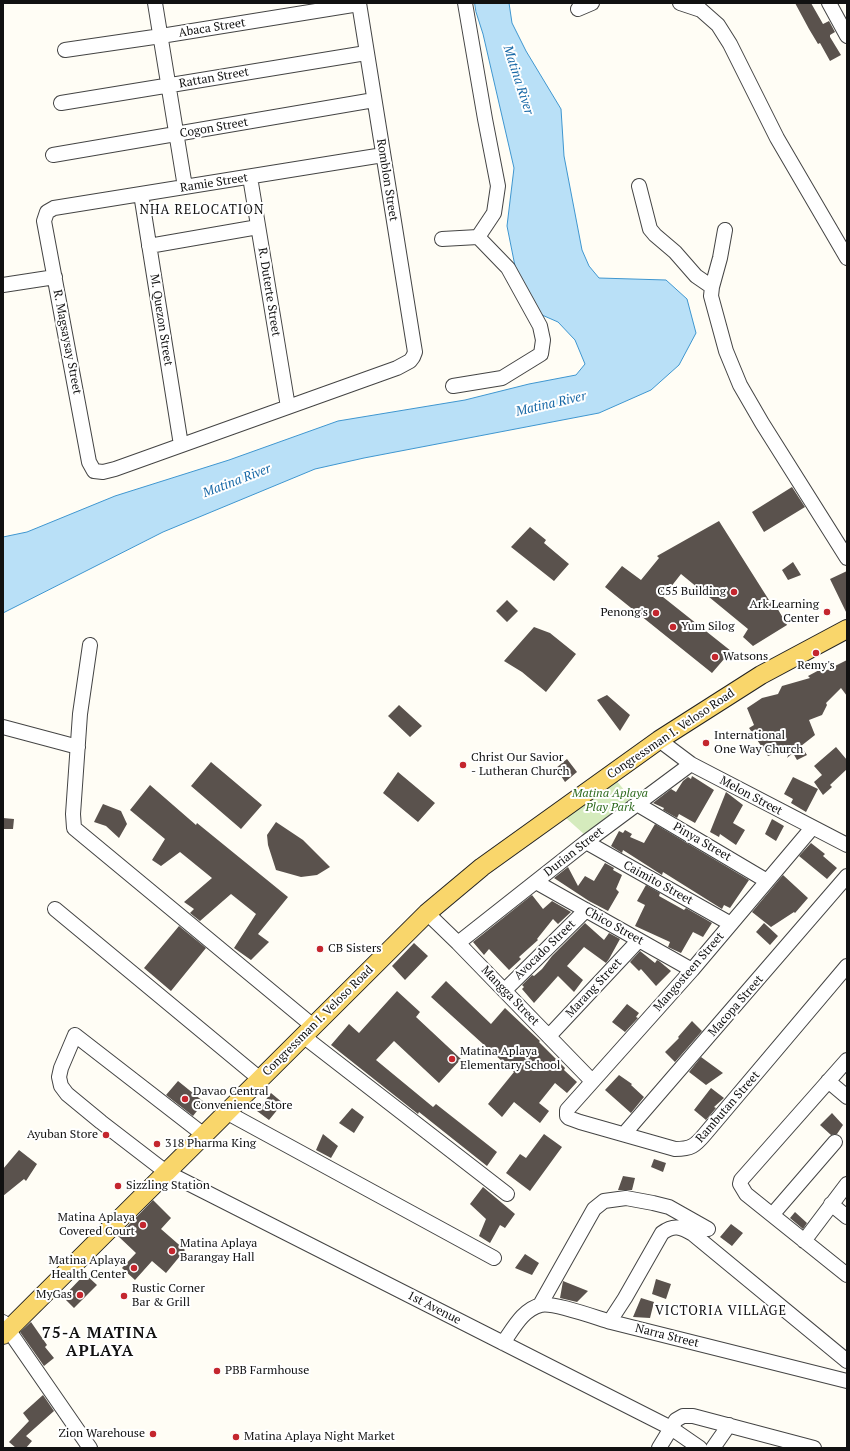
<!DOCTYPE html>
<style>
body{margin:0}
#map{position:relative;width:850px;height:1451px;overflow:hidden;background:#fffdf5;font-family:"PT Serif",serif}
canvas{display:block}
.frame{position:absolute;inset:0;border:4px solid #111;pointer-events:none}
</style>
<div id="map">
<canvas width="850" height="1451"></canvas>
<div class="frame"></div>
</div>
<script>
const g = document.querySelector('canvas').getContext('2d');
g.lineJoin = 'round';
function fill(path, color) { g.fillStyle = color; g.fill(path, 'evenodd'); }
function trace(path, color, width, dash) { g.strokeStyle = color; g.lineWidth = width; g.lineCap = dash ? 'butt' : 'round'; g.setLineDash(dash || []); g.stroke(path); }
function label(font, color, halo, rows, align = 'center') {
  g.font = font + ' "PT Serif",serif'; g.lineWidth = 4; g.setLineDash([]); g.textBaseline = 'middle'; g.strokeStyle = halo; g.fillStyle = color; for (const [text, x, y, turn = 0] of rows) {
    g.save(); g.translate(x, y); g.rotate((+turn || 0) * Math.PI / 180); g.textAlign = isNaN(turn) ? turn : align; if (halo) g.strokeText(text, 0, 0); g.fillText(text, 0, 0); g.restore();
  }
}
const green = new Path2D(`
 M616,780L633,801L585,835L566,818Z`);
const water = new Path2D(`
 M475,3H509L512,23L526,51L561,109L564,156L582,250L589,266L599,278L666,280L687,299L696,333L679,365L651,390L599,413L364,458L315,469L163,532L3,613V537L27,532L115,496L229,460L338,421L465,400L529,384L576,375L585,364L575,340L558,322L542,315L530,300L516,271L507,226L514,168L483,34L476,12Z`);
const building = new Path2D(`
 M795,3H811L823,24L829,21L835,32L830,35V37L841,55L830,61L820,43L818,44L809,29Z
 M792,487L805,507L764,532L752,512Z
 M719,521L774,608L776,606L787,625L753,646L743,637L748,629L681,574L663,597L731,651L712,673L605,587L622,566L641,580L659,558L657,556Z
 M530,527L546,540L544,543L569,564L554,581L511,547Z
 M793,562L801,575L788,580L782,570Z
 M847,571V614L830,579Z
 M507,600L518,611L507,622L496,611Z
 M534,627L550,633L576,654L546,692L522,672L504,661Z
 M847,660V696L841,688L826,703L827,705L822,715L809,720L815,735L801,746L807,755L797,760L793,753L787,758L792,747L768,756L749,728L754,725L747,708L762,698L778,694L782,686L810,678L808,676L823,668L825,671Z
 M607,695L630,715L620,731L597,700Z
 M399,705L422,726L410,737L388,716Z
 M836,747L847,760V769L830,785L832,787L823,795L814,782L822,775L814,766Z
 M567,759L577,772L565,782L556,768Z
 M211,762L262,805L241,829L191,786Z
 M398,772L435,803L418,822L383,793Z
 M692,776L714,790L695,823L679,814L677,818L663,810L664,808L653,803L671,789L676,792L683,781L688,777L691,779Z
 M793,777L818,789L806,812L791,803L793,799L784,794Z
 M150,785L196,825L197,823L288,897L258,934L269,942L251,960L234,948L256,914L231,894L200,921L190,913L194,909L184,902L212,878L180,852L161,866L152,860L165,839L130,810Z
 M726,792L743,805L733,823L745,830L736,845L720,834L719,837L710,832Z
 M103,804L121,811L127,824L119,838L106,826L94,822Z
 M3,818L14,819L13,829H3Z
 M772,819L784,826L776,841L765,834Z
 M276,822L303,840L330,867L317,875L301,877L276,870L268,845L267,835Z
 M655,824L749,880L730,908L724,905L722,909L663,872L662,875L623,850L622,853L611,846L619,831L623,833L625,830L632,834L630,837L644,843Z
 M811,843L825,854L823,856L837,868L827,879L799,856Z
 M605,863L614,868L613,870L622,875L616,889L619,892L608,911L589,901L554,878L568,867L578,886L585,876L594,881Z
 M783,875L808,898L795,913L794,912L771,927L752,912Z
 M646,885L660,893L659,896L684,910L686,908L712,923L703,937L693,932L681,953L668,947L670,942L635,926L645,905L637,901Z
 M532,895L543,909L552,901L571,912L558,924L553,919L537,939L538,940L519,957L521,959L509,970L489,949L484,955L473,942Z
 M585,923L604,940L609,933L620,939L609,959L606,963L584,947L567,966L583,980L574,992L558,976L534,1003L522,989L524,987L522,985L532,975L534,976L542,969L552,956Z
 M764,923L778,936L770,945L756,932Z
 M179,926L206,948L171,991L144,968Z
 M414,943L428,956L405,980L392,966Z
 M640,951L655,963L657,960L659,961L671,971L656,986L641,969L639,971L630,962Z
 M446,981L491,1024L505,1008L540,1041L539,1042L565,1068L564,1070L577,1082L567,1093L555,1083L539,1103L549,1111L540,1123L514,1102L502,1117L488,1104L514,1072L431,997Z
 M397,991L420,1012L416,1017L461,1059L439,1083L394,1041L376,1060L433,1107L436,1104L497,1152L487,1166L419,1112L418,1114L331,1045L349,1024L359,1033Z
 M627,1004L639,1013L636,1017L638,1018L625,1032L612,1022Z
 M692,1021L702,1031L675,1062L665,1052L679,1038L678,1037Z
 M701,1057L723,1073L706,1085L689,1072Z
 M619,1075L632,1084L631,1085L644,1097L631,1113L605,1090Z
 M178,1081L204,1102L193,1116L166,1095Z
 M711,1088L724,1098L714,1107L716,1108L706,1120L694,1110Z
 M271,1093L283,1103L269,1120L257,1111Z
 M352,1108L364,1117L354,1133L339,1123Z
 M832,1113L843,1125L837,1134L831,1135L820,1125Z
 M323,1134L338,1146L331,1158L316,1150Z
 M544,1134L562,1147L530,1191L506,1173L520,1154L526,1158Z
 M19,1150L37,1164L26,1181L24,1179L3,1196V1169Z
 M654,1159L666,1163L663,1172L651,1167Z
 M623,1176L635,1178L632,1190H618Z
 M483,1187L515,1214L505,1228L500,1225L490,1243L479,1236L486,1219L470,1204Z
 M153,1200L171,1218L161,1229L185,1250L166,1273L152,1261L135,1280L122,1268L136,1253L118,1236Z
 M795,1212L807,1223L803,1229L790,1218Z
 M731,1224L743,1233L732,1246L720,1237Z
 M525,1254L539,1263L532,1275L515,1268Z
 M85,1274L97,1285L74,1308L63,1297Z
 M656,1279L671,1284L666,1299L652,1294Z
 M563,1281L588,1291L577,1302L560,1298Z
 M641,1298L654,1302L650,1318L633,1317Z
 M31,1322L47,1345L45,1347L54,1358L44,1366L20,1332Z
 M43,1395L54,1411L26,1436L32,1441L26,1448H16L9,1442L29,1421L23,1413Z`);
const minor = new Path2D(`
 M155,3L185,187
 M359,3L414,346L415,352L413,357L410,361L397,368L115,469L103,472L94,471L89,462L44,221L47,212L54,208L383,155
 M465,3L485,119L498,186L494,213L478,237
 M680,3L701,10L718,25L730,44L777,138L847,258
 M829,3L847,36
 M578,9L592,3
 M65,50L161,36L359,4
 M61,103L366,53
 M53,155L374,100
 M250,177L288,407
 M639,186L650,229L655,235L675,252L696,276L712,287
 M141,194L181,445
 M725,230L720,258L712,287L711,296L726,351L740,385L762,423L847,558
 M442,239L478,237L508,268L540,326L543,340L541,354L502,378L453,386
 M149,246L258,227
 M3,285L55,277
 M90,645L80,714L73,814L74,828L313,1026
 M3,727L78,747
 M659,740L691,764L847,845
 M637,804L767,881
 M812,828L692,970L567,1110V1116L569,1118L580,1122L675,1149C691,1149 695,1146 705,1134L847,966
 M586,842L731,924
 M536,882L692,970
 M55,909L260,1079
 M427,913L458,943L592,1081
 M458,943L586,842L691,764
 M505,990L586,910
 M303,1036L507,1194
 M549,1036L639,940
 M847,1060L741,1180L740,1184L746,1194L847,1275
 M828,1081L847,1097
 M226,1112L494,1258
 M624,1134L847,876
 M204,1135L75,1035L61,1068L59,1077L61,1086L67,1094L101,1122L166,1172L671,1428L700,1448
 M831,1204L847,1217
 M772,1215L835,1142
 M804,1241L847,1184
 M540,1305L594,1209L604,1201L626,1198L653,1203L669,1207L708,1229
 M610,1321L625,1298L662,1233C674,1224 681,1227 693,1234L847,1361
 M3,1322L90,1448
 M503,1343C513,1329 523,1309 541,1305C553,1302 597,1318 611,1322C690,1342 768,1361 847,1381
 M659,1448L676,1420L683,1416H693L814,1448
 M713,1448L729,1425`);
const major = new Path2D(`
 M3,1335L427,913L482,867L659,740L761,675L847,629`);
const markers = [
 [734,592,4,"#c4262e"],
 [827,612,4,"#c4262e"],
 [656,613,4,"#c4262e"],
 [673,627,4,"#c4262e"],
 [816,653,4,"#c4262e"],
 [715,657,4,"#c4262e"],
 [706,743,4,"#c4262e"],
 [463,765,4,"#c4262e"],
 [320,949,4,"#c4262e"],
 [452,1059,4,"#c4262e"],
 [185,1099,4,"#c4262e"],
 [106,1135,4,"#c4262e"],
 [157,1144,4,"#c4262e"],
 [118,1186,4,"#c4262e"],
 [143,1225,4,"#c4262e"],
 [172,1251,4,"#c4262e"],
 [134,1268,4,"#c4262e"],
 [80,1295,4,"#c4262e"],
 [124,1296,4,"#c4262e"],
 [217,1371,4,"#c4262e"],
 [153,1434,4,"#c4262e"],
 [236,1437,4,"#c4262e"]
];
const streetNames = [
 ["Abaca Street",212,28,-9],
 ["Rattan Street",214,78,-10],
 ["Cogon Street",214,128,-10],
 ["Romblon Street",387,180,81],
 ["Ramie Street",214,183,-9],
 ["R. Duterte Street",269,292,81],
 ["M. Quezon Street",161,320,81],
 ["R. Magsaysay Street",67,342,79],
 ["Congressman I. Veloso Road",671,734,-34],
 ["Melon Street",751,796,28],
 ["Pinya Street",702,842,30],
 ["Durian Street",574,852,-38],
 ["Caimito Street",658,883,29],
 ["Chico Street",614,926,29],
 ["Avocado Street",545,950,-44],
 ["Mangosteen Street",689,972,-49],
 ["Marang Street",594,988,-47],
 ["Mangga Street",510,996,46],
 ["Macopa Street",736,1006,-49],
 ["Congressman I. Veloso Road",318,1021,-45],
 ["Rambutan Street",728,1107,-49],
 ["1st Avenue",434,1308,27],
 ["Narra Street",667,1336,14]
];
const poiNames = [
 ["C55 Building",726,592,"right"],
 ["Ark Learning",819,605,"right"],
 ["Center",819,619,"right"],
 ["Penong's",648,613,"right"],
 ["Yum Silog",681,627],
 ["Watsons",723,657],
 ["Remy's",816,666,"center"],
 ["International",714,736],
 ["One Way Church",714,750],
 ["Christ Our Savior",471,758],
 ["- Lutheran Church",471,772],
 ["CB Sisters",328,949],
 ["Matina Aplaya",460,1052],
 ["Elementary School",460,1066],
 ["Davao Central",193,1092],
 ["Convenience Store",193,1106],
 ["Ayuban Store",98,1135,"right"],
 ["318 Pharma King",165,1144],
 ["Sizzling Station",126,1186],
 ["Matina Aplaya",135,1218,"right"],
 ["Covered Court",135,1232,"right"],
 ["Matina Aplaya",180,1244],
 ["Barangay Hall",180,1258],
 ["Matina Aplaya",126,1261,"right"],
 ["Health Center",126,1275,"right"],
 ["Rustic Corner",132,1289],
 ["Bar & Grill",132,1303],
 ["MyGas",72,1295,"right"],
 ["PBB Farmhouse",225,1371],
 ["Zion Warehouse",145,1434,"right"],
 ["Matina Aplaya Night Market",244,1437]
];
const parkNames = [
 ["Matina Aplaya",610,794],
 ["Play Park",610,808]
];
const waterNames = [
 ["Matina River",518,80,72],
 ["Matina River",551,404,-13],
 ["Matina River",237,481,-21]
];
const neighbourhoodNames = [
 ["NHA RELOCATION",202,210],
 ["VICTORIA VILLAGE",721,1311]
];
const districtNames = [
 ["75-A MATINA",100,1333],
 ["APLAYA",100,1351]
];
fill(green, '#d5ebbd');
fill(water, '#b9e0f7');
trace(water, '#3f96cf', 1);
fill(building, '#5a524d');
trace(minor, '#444', 16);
trace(major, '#222', 20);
trace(minor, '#fff', 14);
trace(major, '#f9d66b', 18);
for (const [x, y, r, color] of markers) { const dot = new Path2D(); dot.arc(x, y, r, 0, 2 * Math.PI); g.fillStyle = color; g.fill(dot); trace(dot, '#fff', 1.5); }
label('12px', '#111', '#fff', streetNames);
label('12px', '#111', '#fff', poiNames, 'left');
label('italic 12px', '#2f6b1f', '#fff', parkNames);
label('italic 13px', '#1768a6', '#fff', waterNames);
g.letterSpacing = '1px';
label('13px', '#111', '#fff', neighbourhoodNames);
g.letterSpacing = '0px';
g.letterSpacing = '1px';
label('bold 16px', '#111', '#fff', districtNames);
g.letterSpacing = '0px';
</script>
